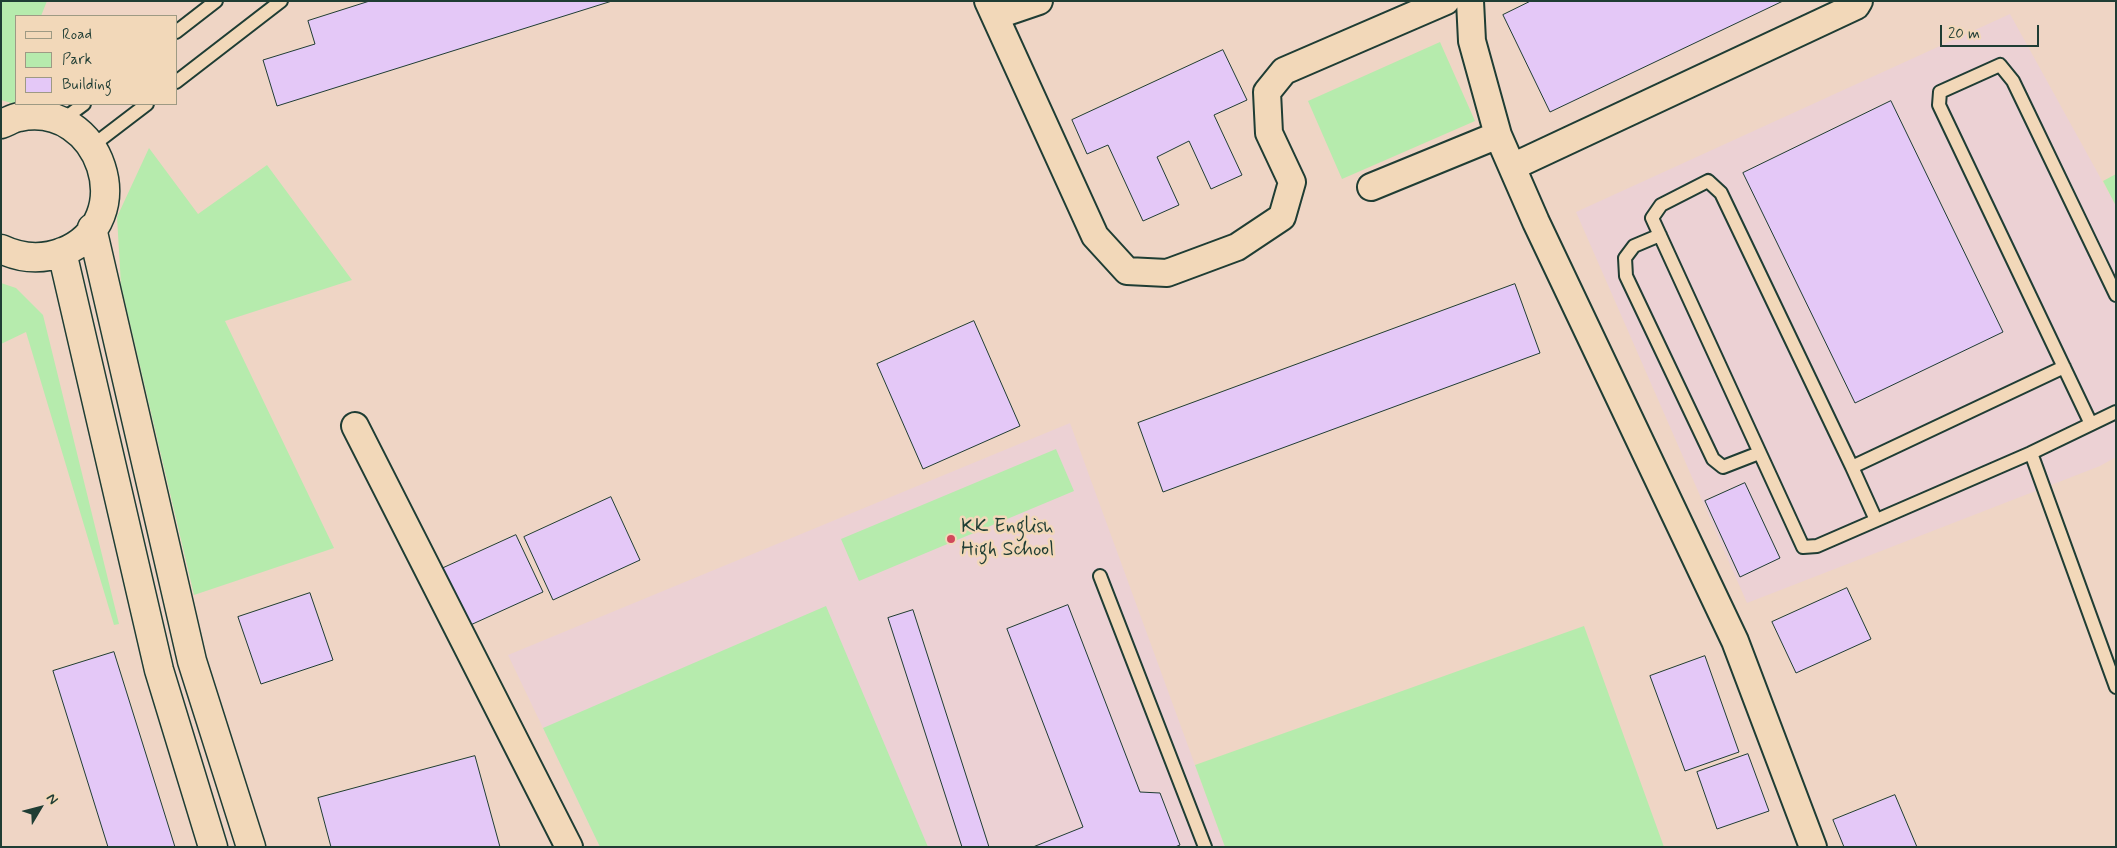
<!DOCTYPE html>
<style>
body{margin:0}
#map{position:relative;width:2117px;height:848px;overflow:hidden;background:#efd5c5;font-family:Mynerve,sans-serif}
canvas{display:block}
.frame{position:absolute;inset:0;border:2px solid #1f3d34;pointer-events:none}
.legend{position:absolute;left:15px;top:15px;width:162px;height:90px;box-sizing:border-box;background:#f2d8b9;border:1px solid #9e9a84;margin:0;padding:6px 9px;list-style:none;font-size:15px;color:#1f3d34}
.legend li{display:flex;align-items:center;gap:10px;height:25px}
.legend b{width:25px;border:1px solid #9e9a84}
.north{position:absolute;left:15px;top:783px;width:50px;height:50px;-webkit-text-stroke:4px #f2d8b9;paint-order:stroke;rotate:53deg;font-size:14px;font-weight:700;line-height:20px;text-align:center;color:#1f3d34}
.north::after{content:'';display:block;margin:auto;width:18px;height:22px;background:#1f3d34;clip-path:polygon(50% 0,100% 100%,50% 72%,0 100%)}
.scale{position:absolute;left:1940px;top:25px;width:99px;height:22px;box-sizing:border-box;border:2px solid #1f3d34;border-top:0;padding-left:6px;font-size:15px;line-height:18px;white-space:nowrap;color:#1f3d34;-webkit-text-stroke:4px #f2d8b9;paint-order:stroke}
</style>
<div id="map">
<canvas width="2117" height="848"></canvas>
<div class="frame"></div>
<ul class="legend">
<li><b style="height:6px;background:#f2d8b9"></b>Road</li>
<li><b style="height:14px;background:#b6ebad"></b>Park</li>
<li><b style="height:14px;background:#e4c8f7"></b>Building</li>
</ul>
<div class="north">N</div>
<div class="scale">20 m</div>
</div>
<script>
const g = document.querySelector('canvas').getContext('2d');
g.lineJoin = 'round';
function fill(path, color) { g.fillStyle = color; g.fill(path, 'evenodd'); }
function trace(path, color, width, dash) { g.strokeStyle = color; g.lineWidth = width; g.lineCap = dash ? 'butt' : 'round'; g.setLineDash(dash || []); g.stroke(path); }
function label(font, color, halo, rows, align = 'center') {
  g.font = font + ' Mynerve,sans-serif'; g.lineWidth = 5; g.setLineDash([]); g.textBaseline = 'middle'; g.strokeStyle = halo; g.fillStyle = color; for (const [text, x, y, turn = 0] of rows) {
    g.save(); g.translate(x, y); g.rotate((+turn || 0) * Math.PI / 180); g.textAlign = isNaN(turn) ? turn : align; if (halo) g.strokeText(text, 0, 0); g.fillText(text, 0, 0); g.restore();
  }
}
const built = new Path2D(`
 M2010,14L2116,206V457L2100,466L1747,603L1576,212Z
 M1070,423L1225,847H600L508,655Z`);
const green = new Path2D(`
 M1,1H47L41,16H16V104L22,106L1,100Z
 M1440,42L1475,121L1342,179L1308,101Z
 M149,148L198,214L267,165L352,280L225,321L334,548L194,595L121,285L117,217Z
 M2116,174V206L2103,181Z
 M1,283L16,288L43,315L119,624L114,625L26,332L1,344Z
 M1056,449L1074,491L859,581L841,539Z
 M826,606L928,847H600L543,728Z
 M1584,626L1664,847H1225L1195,765Z`);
const building = new Path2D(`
 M370,1H612L277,106L263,60L315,44L308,21Z
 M1531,1H1783L1550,112L1503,15Z
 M1223,50L1247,100L1214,115L1242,175L1211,189L1189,141L1157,157L1179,205L1143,221L1108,145L1087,154L1072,120Z
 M1891,101L2003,332L1855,403L1743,173Z
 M1515,284L1540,353L1163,492L1138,423Z
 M974,321L1020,426L923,469L877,364Z
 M1745,483L1780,558L1740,577L1705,501Z
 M611,497L640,560L553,600L524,537Z
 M516,535L543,592L466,627L439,570Z
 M1847,588L1871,639L1796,673L1772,622Z
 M310,593L333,660L261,684L238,617Z
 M1068,605L1140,792L1160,793L1180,845L1175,847H1033L1083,827L1007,629Z
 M913,610L989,847H962L888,618Z
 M114,652L175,847H108L53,671Z
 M1705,656L1739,752L1685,771L1650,676Z
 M1748,754L1769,811L1717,829L1697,772Z
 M475,756L500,847H331L318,798Z
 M1895,795L1917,847H1844L1833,820Z`);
const service = new Path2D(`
 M176,32L216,1
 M176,82L281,1
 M61,121L84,104
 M92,146L147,104
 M1660,235L1634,246L1625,258L1626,276L1713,459L1723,467L1759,453
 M2116,412L2031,453L2116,687
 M2091,424L1939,105L1940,92L2000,65L2013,81L2116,295
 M2031,453L1817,546L1803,547L1652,218L1661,205L1708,181L1721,193L1852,467L2064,367
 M1852,467L1876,520
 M1100,576L1205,847`);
const minor = new Path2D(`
 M988,1L1095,236L1127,271L1167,273L1237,247L1282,217L1292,182L1269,133L1267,92L1284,71L1446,1
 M1470,1L1472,41L1498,135L1536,222L1735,641L1813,847
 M995,16L1039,1
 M1512,167L1856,6L1859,1
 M1371,187L1498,135
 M355,426L569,847`);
const tertiary = new Path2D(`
 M1,124C7,122 13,118 19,117C101,100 141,221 63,252C42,260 22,259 1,249
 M92,228L192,661L251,847
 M62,252L159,670L213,847`);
const markers = [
 [951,539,5,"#d1495b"]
];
const poiNames = [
 ["KK English",961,528],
 ["High School",961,551]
];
fill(built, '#ecd1d4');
fill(green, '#b6ebad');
fill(building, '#e4c8f7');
trace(building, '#1f3d34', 1);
trace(service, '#1f3d34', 16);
trace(minor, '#1f3d34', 30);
trace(tertiary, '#1f3d34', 31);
trace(service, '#f2d8b9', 12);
trace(minor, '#f2d8b9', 26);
trace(tertiary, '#f2d8b9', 28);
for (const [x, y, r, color] of markers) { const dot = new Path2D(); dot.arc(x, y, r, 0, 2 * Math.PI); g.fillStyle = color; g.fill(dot); trace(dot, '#f2d8b9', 2); }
label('20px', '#1f3d34', '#f2d8b9', poiNames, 'left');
</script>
